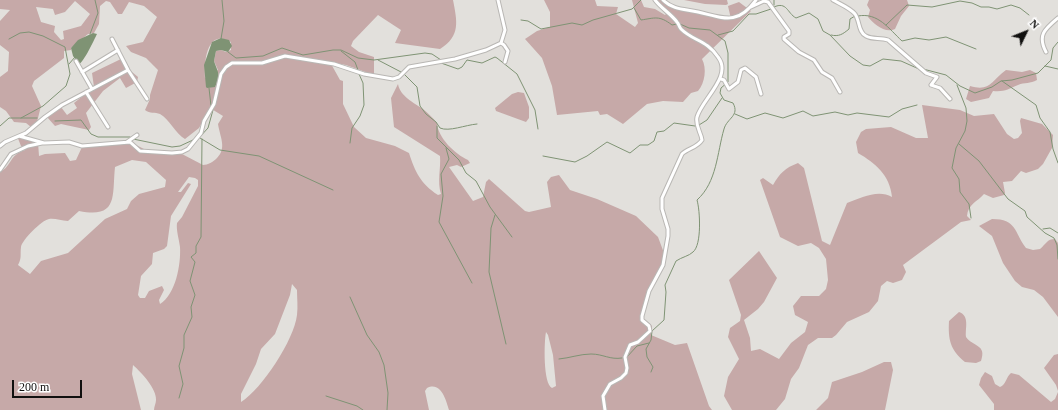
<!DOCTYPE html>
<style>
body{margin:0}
#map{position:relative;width:1058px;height:410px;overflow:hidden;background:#e2e0dc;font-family:Georgia,serif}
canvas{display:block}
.north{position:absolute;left:1006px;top:12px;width:40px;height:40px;-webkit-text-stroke:3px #fff;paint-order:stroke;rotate:47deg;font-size:11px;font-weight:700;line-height:16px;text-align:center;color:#11100f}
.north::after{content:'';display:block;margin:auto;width:14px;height:18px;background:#11100f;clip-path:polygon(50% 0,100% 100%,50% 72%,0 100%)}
.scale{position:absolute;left:12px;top:380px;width:70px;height:18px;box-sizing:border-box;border:2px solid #11100f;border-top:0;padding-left:5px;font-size:12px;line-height:14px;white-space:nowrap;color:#11100f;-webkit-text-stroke:3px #fff;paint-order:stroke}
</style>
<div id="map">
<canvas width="1058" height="410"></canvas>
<div class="north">N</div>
<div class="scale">200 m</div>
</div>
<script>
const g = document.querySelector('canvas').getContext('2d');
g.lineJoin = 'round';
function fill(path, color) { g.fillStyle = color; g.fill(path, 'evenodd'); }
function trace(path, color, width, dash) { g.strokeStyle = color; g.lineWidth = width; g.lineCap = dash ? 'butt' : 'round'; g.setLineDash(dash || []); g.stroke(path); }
const green = new Path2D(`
 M0,0H453C457,21 461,36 440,49L395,43L401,30L378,15L353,41L351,46L359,52L374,57V75L346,65L330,62L340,80L343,81V104L354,127L366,138L395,146L409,153C415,172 421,184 438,195L441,194C437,181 441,169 440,156L394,127L391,98L398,84C400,96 414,103 423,109C428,113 433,118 437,123C438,138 455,154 468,160L470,163L461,167L457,165L449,167L473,201L483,197L486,182L489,179L525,211L529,212L551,207L547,182L551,177L559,175L570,190L597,199L636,216L658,237L664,253L663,264L648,291L642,317L652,326L651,335L675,345L687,343L709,406L712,410H449C446,400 441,381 427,388L425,391L429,410H154C154,407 156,403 156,400C157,389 141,372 133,365L132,374L141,410H0V172C12,166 9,155 25,150L21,146L17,136L27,132L31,127L26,123L14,122L6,111L0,107V77L8,71L9,52L0,45V21L10,10L0,9ZM75,1L90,14L81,26L63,31L64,39L61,40L54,32L55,26L41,22L36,7L53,9L55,15L65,12ZM106,1L110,2L118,14H122L129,2L144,6L157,17L143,42L126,46L131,52L146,58L158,70L150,95V99L145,110C150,114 155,112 160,114C169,119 176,134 185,139L199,128L210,108L223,116L218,124C220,137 227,148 217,158C213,162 208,165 203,165L182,154L159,151L150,152L130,142H101L82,147L76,160L70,161L65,153L45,154L39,156L38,142L26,136L36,126L41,106L32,86L34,81L64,58V51L71,50V48L88,34L94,33L99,24L100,6ZM221,38L231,42V50L226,52L221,50L216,51L214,61L218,70L205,78C205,67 204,48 215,40C217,39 219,39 221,38ZM132,160L146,162L166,180L165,187L139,194L131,201L127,209L105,219L68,253L41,261L30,274L18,265C22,258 20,255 21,247C22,240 42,220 49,219C55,218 61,221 68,221L79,211C119,219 112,195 115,167ZM189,177L195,178L198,180V186L182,217L177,223C176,230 179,239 180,247C181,264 176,294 160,304L159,300L164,290L162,286L149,291L145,298H140L138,295L141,276L152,264L153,253L164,249L167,246L171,216L191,184L188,183L181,192H178ZM292,284L297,290C297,298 298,307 297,315C294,340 262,389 241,402V394L256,364L261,349L275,334L290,295ZM546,332L548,335L553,355L556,386L552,388C543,384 544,342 546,332Z
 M544,0H595L597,6L618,7L616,14L635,27L638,23L632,0H641L644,7L655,9L665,15L667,13L656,0H663L675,8L731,19L728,6L739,2L751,11L702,59C707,68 705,83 698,91L691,93L683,102L663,101L647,104L623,124L607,114L600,115L598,111L557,115L552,86L542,58L525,39L537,31L550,27V12Z
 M684,0H727L728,4L726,5L705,4Z
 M869,0H907L909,6L901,16L895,29C885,34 874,24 868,17L870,10L867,5Z
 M121,59L126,67L138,77L137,82L126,88L120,78L103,91L86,113L91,127L89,130L61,124L55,126L47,117L52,112L61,107L67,115L77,108L74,103L94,87L92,73Z
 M1006,70L1022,72L1030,70L1036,73L1037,80C1030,84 1025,82 1018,85C1008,89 1005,92 993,91L989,98L971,102L966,99L970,86C990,92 991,81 1006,70Z
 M518,92L524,93L529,107V118L526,122L496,111L495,108L512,94Z
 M922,105L960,110L974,116L994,114L1007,134L1014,139L1018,138L1022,133L1020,121L1021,118L1042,124L1053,135L1052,148L1043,164L1038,169L1026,173L1021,171L1012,181L1003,182L1005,193L1004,195L993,198L984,194C977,202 968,204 967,216L971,220L961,222L903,265L906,272L902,280L893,283L887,281L881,286L878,301L869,312L847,322L836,335L832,338H818L808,345L799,368L791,379L785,399L776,410H732L724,396L728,377L739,359L728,337L730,328L740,321L741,315L729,280L759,251L777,278L764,302L758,309L744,320L750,338L751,351L760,349L779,359L791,343L805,332L808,322L795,315L793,306L801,296H819L826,289L828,280L826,259L819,248L811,243L798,246L780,237L760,180L763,178L773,185C780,173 785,168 798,163L804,168L822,241L830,245L847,203C861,198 878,189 892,197C890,175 875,163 858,153L856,142L861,132L866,129L891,127L916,138H928Z
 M992,219C1017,219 1014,232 1026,248L1033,250L1040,249C1046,244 1047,239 1055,239L1058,243V317L1043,297L1034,290L1022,287L1015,281L1003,263L992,236L979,226Z
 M959,312C970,316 965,328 966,337C973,347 987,344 981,361L976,363L965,362C950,350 948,339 949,321Z
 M1058,354V391L1056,385L1044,368L1054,355Z
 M884,362H891L893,370L885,410H816L828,398L832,382L862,372Z
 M985,372L992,376L995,384L1000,387C1006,385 1006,377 1011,373L1019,375L1051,402L1055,399L1058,392V410H994V404L979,385L981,378Z`);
const water = new Path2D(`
 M93,33L97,34C94,40 84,62 79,64L73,56L71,48L78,40Z
 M221,38L229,40L232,46L228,52L221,50L216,51L214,61C218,73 221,74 215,87L207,88L206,87L204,65L212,42Z`);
const stream = new Path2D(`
 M774,5V0
 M774,7C787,1 787,13 796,18L809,13L818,19L823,31L830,35L850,56L863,65L870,66L883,59L901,61L919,69
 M634,8L641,20C655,18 659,15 672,25L677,24
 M858,16C878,12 889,29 902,41L915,38L929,40L946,37L976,49
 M521,20L528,21L541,29L572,23L582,25L593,20L632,9L641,0
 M886,25L907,5L932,7L960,1L972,3L981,7H989L997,9L1011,5L1020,8L1029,15
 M90,34L98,13L95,0
 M718,35L733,31L749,14H756L771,9
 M831,35C839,37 843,34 849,29L850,19L855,16
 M9,39L20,33L29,32L43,36L65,47L70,74L66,86L43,106L21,118
 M221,39L224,21L222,0
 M341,51L355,62L358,70
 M228,52L236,58L263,56L282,48L303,55L333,50H341L358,58L374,60L425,53L432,54L441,60
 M378,60L401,72
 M441,63L458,69L462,67L467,60L482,63L495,57L497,58L517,74L535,110L538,129
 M69,64L75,57
 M1045,66L1058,69
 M923,69L946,75L960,86L975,93L992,87L1001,81L1012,80L1038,73L1051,60L1053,48L1058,42
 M404,74L417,87L420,106L426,114L436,122L440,128C449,132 465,125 477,124
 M1002,81L1036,105L1040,118L1050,132L1053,149L1058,163
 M957,85L966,108L967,121L965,131L956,148L952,168L959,179L960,192L969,204L971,218
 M209,88L211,106
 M735,114L747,119L765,113L783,118L803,111L813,116L835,112L848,115L857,113L889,117L902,109L917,105
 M55,121L81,120L91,134L98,137H130
 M699,125L707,120L722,98
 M0,126L9,118H37
 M437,126V138L459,160L466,173L476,181L490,207L512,237
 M200,138L220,150L259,156L333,190
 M133,139L172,147L180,146L193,140
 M198,139L208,128L213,110
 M350,143L352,128L360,116L364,105L363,83L359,74
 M959,144L979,161L1008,199L1025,211L1027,217L1045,233L1054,238L1057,245L1058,259
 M446,148L449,159L441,174L443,196L439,222L472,283
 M543,156L575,162L587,156L607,142L630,153L640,145H648L654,141L657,132L664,131L674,123L695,126
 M495,215L491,228L489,272L506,344
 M1043,229L1050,228L1058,233
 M350,297L367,335L379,352L384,365L388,393L387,410
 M626,358L637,346L649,343
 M559,359C570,358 580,354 591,354C603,354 610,360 622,358
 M651,372L653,367L647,357L646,349L651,340L652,331L664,320L666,292L665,285L676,261C682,257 689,256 693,252C702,245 700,210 697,200C717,182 717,153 724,129C727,118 740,116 733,103L724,100L720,93L721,88L728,82V53L725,41L710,30L689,28L680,24
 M326,396L357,406L363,410
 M179,398L183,384L179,366L184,348V335L192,317L191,307L195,295L190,281L195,262L191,257L196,253V246L201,237L202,139`);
const street = new Path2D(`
 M498,0L505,30L501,43
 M663,0C673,10 685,9 698,12C724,18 737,26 756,0
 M833,0C840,4 850,8 855,14C860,21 858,32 866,36C873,40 880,37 888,40L926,73L937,77L931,85L940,88L950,99
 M751,7L764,1L768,2L789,31V34L784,37V39L799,52L814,60L822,72L832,78L840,92
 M112,39L128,70L147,99
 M1046,52C1037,35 1045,29 1058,18
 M76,61L92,89
 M82,72L118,50
 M721,79L724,80L729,89L738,82L741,70L745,68L756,77L761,94
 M86,92L108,127
 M19,136L44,143L69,142L82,146L130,142L140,151L172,153L182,152L188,149L201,133L204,121L214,104L221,74L226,67L232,63H262L285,56L334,64L364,74L393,79L399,77L409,67L455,59L486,50L501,43L504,45L508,51L505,62
 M127,142L137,135
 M0,146L5,142L26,133L45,117L62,105L128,70
 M0,170L11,154L28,146L42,143
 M605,410L603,396L610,384L621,378L626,373L627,368L625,357L630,345L638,342L650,331L649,326L642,320V316L649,291L663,265L668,236V229L662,209V198L682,154C688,148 697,148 702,140C701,132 695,126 697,117C702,99 733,76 718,57C707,40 693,41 681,29C679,27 679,24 677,22C671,14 661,8 655,0`);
fill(green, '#c6a9a8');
fill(water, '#7f9374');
trace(stream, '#7f9374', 1);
trace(street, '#b9b7b4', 5);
trace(street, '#fff', 3);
</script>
